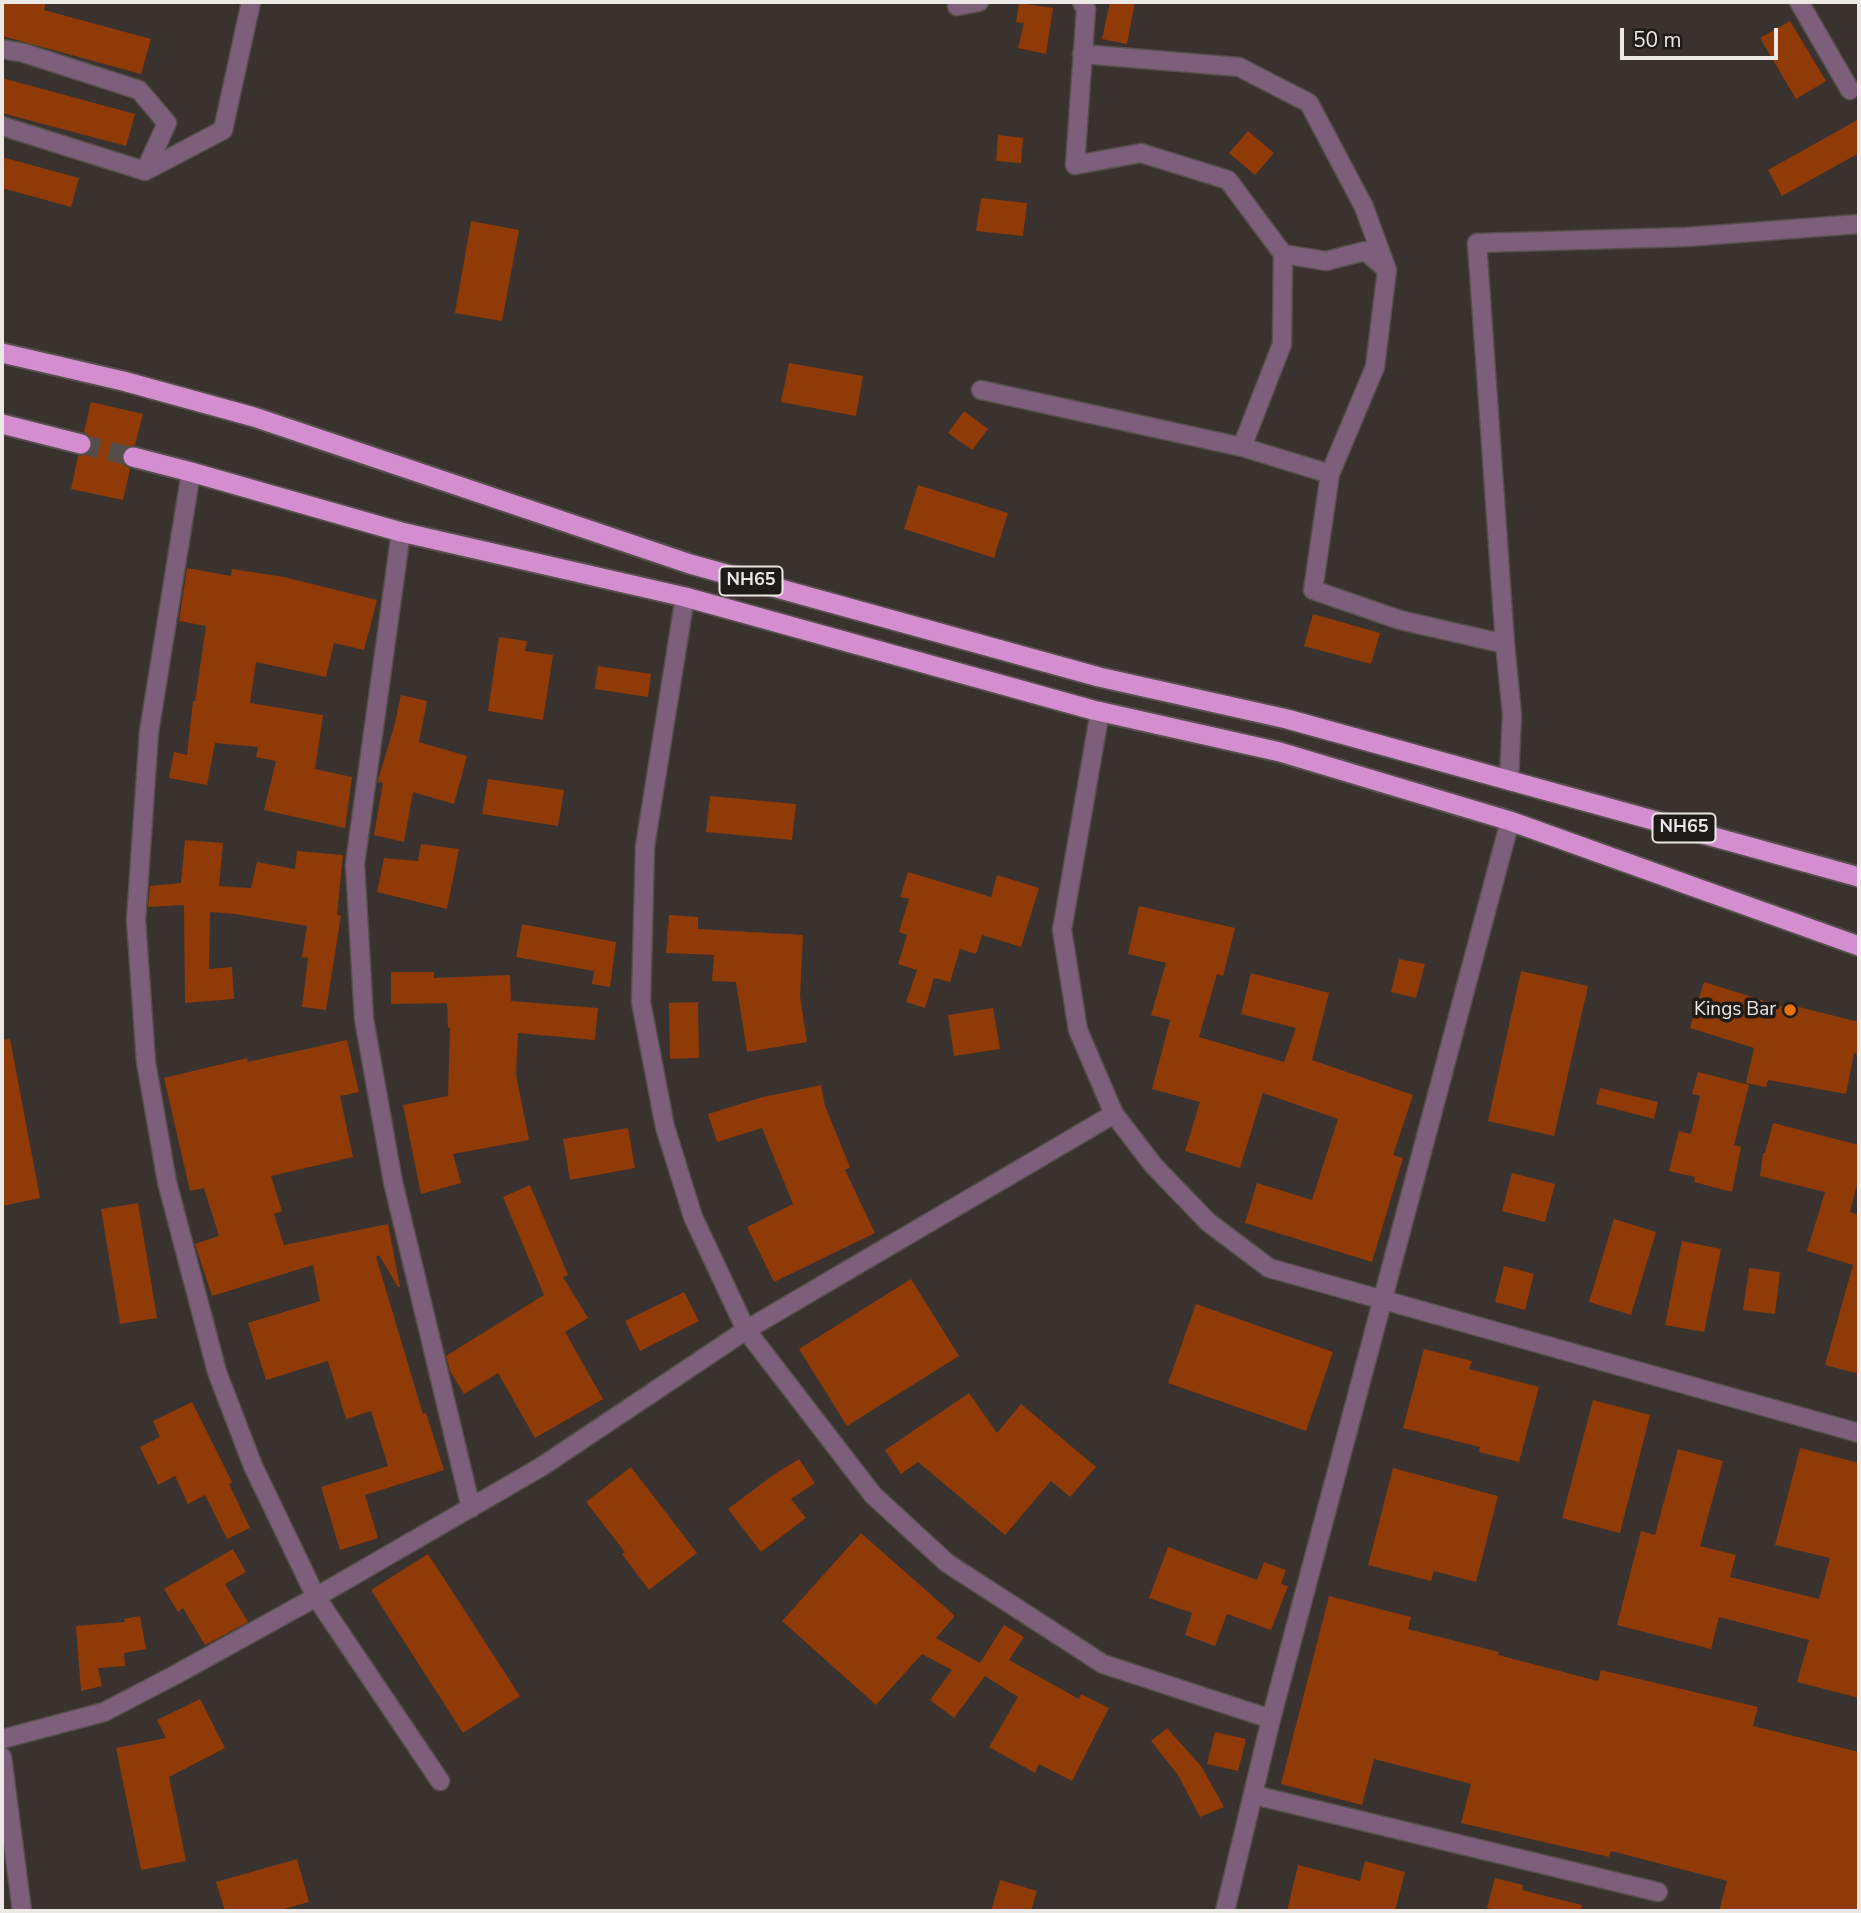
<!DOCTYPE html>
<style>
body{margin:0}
#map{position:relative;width:1861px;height:1913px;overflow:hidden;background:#39322e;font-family:"Nunito Sans",sans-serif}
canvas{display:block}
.frame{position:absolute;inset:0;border:4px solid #ece8e5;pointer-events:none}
.scale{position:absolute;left:1620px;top:28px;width:158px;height:32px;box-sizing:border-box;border:4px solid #ece8e5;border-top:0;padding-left:9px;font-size:21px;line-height:24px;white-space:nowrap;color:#ece8e5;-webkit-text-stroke:5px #1e1b19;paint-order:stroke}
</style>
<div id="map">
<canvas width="1861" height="1913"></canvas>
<div class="frame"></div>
<div class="scale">50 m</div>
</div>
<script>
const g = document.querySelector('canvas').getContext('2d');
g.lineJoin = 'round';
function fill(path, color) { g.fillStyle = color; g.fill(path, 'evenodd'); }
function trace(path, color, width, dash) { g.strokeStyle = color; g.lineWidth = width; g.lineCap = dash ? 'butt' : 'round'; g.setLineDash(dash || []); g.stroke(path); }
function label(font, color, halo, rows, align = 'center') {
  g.font = font + ' "Nunito Sans",sans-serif'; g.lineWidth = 7; g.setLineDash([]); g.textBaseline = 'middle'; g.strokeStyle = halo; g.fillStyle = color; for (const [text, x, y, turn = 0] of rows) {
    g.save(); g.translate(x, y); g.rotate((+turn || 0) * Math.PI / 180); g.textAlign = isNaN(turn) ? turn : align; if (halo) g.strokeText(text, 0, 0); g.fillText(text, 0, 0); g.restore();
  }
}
const building = new Path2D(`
 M2,2H46L44,10L151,39L141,74L2,36Z
 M1110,2H1135L1127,44L1102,39Z
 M1019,3L1053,8L1046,54L1018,48L1024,23L1016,22Z
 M1790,21L1826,81L1796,99L1760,38Z
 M2,78L135,114L126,146L2,113Z
 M1859,119V153L1782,196L1768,170Z
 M1248,131L1274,153L1255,175L1229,153Z
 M998,135L1023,138L1021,163L996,161Z
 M2,157L79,178L71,207L2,188Z
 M981,198L1027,203L1023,236L976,231Z
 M471,221L519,230L502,321L455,313Z
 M789,363L863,376L856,416L781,402Z
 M91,402L143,414L135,445L125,448L121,455L124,465L130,469L123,500L71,489L78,456L89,453L93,446L90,436L84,432Z
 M964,411L988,429L972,450L948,433Z
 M918,485L1008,513L994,558L904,529Z
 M187,568L231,576L232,569L284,577L377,600L364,650L334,643L326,677L256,662L250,703L323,715L315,769L352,777L345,828L264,810L276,761L256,757L258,747L215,743L207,785L169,778L174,752L187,755L193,701H195L206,626L179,621Z
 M1313,614L1380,633L1371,664L1304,646Z
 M499,637L527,641L525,651L553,655L543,720L488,711Z
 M598,666L651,674L648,697L595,689Z
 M401,695L427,701L419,742L467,756L454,804L413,792L404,842L374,835L383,783L378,782V780L394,727Z
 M488,779L564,790L558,826L482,814Z
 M710,796L796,804L792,840L706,832Z
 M185,840L223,843L219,886L251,888L257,862L295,869L297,851L343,855L337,915L341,916L326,1010L302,1007L308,958L302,957L307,926L235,914L210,912L209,969L232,967L234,999L185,1003L184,905L148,907L150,886L181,883Z
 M421,844L459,849L447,909L377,892L384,858L418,861Z
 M908,872L991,897L997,875L1039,888L1021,947L982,935L976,954L960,949L950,982L934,978L925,1008L906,1002L917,970L898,964L907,935L899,932L909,899L900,897Z
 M1139,906L1235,928L1223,976L1217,974L1199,1037L1284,1062L1296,1028L1241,1014L1251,973L1329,993L1312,1060L1413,1095L1393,1155L1403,1158L1372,1262L1245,1223L1257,1183L1312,1200L1338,1119L1263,1093L1240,1168L1185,1151L1200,1102L1152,1089L1170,1020L1151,1015L1166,963L1128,954Z
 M669,915L698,917V929L803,935L800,996L807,1042L747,1052L736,982L712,981L714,955L666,953Z
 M522,924L616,942L610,987L592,984L594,971L516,957Z
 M1399,959L1425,964L1416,998L1391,992Z
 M1521,971L1588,986L1554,1136L1488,1121Z
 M391,972H434V978L510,975L511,1001L598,1008L595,1040L518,1033L516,1075L529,1140L453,1154L461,1183L421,1194L403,1105L448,1096L450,1027L448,1028L447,1003L391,1004Z
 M1704,982L1794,1010L1795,1006L1859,1022V1055L1854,1053L1846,1094L1768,1080L1766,1087L1746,1083L1754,1048L1690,1028Z
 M698,1002L699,1058L670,1059L669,1003Z
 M993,1008L1000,1049L954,1056L948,1015Z
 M10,1039L40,1198L2,1206V1040Z
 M347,1040L359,1092L340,1096L353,1157L271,1176L282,1211L274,1214L284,1245L388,1224L400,1287H398L379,1255L376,1257L423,1414L426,1413L444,1470L365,1495L378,1538L340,1550L321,1487L388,1466L371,1411L346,1419L328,1361L266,1380L248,1323L320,1301L313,1265L212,1296L195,1244L219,1236L204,1188L190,1191L164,1078L247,1058L248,1062Z
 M1698,1072L1749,1085L1734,1145L1741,1147L1732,1192L1694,1182L1695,1177L1669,1171L1679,1131L1691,1134L1700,1096L1692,1094Z
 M821,1085L825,1106L850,1167L845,1170L875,1233L774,1282L747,1227L793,1204L762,1128L717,1142L708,1114L763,1097Z
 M1600,1088L1658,1102L1654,1119L1596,1104Z
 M1773,1123L1859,1145V1177L1850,1212L1859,1215V1374L1825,1365L1853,1265L1807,1251L1825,1192L1760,1176L1763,1153H1765Z
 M628,1128L635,1168L570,1180L563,1139Z
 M1512,1173L1555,1184L1545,1222L1502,1211Z
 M530,1185L568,1275L563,1277L588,1318L565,1332L603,1399L535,1438L498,1373L464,1394L450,1371L446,1356L544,1295L503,1197Z
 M138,1203L157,1318L120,1324L101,1209Z
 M1614,1219L1656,1232L1631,1315L1589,1302Z
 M1682,1241L1721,1249L1704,1332L1665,1325Z
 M1504,1266L1534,1274L1525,1310L1495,1302Z
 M1749,1268L1780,1272L1775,1314L1743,1310Z
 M911,1279L959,1356L847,1426L799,1349Z
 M684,1292L699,1321L640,1351L625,1321Z
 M1196,1304L1333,1352L1306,1431L1168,1383Z
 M1424,1349L1472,1361L1469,1369L1539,1387L1519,1462L1479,1452L1480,1447L1403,1428Z
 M969,1393L997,1433L1021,1404L1096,1467L1070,1497L1051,1481L1005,1535L918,1462L901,1474L885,1450Z
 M1593,1400L1650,1415L1620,1533L1562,1518Z
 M192,1402L232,1482L229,1484L250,1528L227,1539L205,1495L188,1504L175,1476L158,1485L140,1447L160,1437L153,1421Z
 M1800,1448L1859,1463V1698L1797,1682L1809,1640L1719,1617L1711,1649L1617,1625L1641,1531L1655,1535L1678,1449L1723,1461L1700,1546L1736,1555L1730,1577L1819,1599L1830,1558L1775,1545Z
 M799,1459L815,1483L791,1499L806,1518L761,1552L728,1509L773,1475Z
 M631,1467L697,1553L649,1590L622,1554L625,1552L586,1502Z
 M1393,1468L1498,1496L1476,1582L1434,1571L1431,1581L1368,1565Z
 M861,1533L955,1616L936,1638L980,1663L1004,1625L1024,1637L1009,1660L1079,1699L1081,1694L1109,1708L1072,1781L1039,1764L1035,1773L989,1747L1018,1697L985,1676L954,1718L930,1700L952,1670L922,1654L876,1705L782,1621Z
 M1168,1547L1257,1580L1264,1562L1286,1570L1281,1584L1288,1586L1271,1630L1227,1614L1215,1646L1185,1635L1192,1613L1149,1598Z
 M233,1549L246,1572L225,1584L248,1622L205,1645L183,1608L178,1612L164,1589Z
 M428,1554L520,1696L463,1733L371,1590Z
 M1329,1596L1411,1617L1408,1629L1499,1652L1498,1655L1598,1681L1601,1670L1758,1707L1753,1726L1859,1752V1911H1719L1727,1881L1611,1851L1609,1857L1461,1823L1471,1784L1374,1759L1362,1805L1281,1784Z
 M140,1616L146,1649L124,1653L125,1666L98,1668L102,1686L81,1691L76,1626L125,1622L124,1619Z
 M200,1699L225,1748L169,1777L186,1861L141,1870L116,1748L166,1738L157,1720Z
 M1167,1728L1201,1766L1224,1807L1200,1817L1178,1775L1151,1741Z
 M1215,1732L1246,1739L1238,1771L1207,1764Z
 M297,1859L309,1902L277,1911H225L216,1882Z
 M1365,1861L1405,1872L1395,1911H1287L1298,1865L1360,1881Z
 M1495,1878L1523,1885L1522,1890L1582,1905L1581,1911H1501L1487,1908Z
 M1000,1880L1037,1891L1031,1911H991Z`);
const trunkTunnel = new Path2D(`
 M81,444L133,457`);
const minor = new Path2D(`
 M1082,2L1086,9L1075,165L1141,153L1228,180L1283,254L1282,344L1242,447
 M1799,2L1850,90
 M957,6L979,2
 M2,49L24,53L139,90L167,123L145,171L223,130L251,2
 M1082,54L1239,67L1309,103L1364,207L1387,270L1375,367L1330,474
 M2,126L145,171
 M1283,254L1326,261L1365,251L1385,268
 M981,390L1242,447L1330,474L1313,590L1400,620L1505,644
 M191,472L149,732L136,920L146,1062L167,1182L217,1372L253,1466L316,1597L440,1781
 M401,532L355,864L364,1019L393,1182L471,1508
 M685,597L645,846L641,1002L665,1127L693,1217L746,1330L873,1495L947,1563L1103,1664L1271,1719
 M1100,711L1062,930L1078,1030L1114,1114L1154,1166L1208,1222L1269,1268L1859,1433
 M1509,780L1512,715L1505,644L1477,243L1686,237L1859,224
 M2,1739L104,1712L175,1675L316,1597L541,1467L746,1330L1114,1114
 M2,1757L22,1911
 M1254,1795L1658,1892
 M1225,1911L1271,1719L1510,821`);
const trunk = new Path2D(`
 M2,353L123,381L254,417L690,564L1099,677L1287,719L1859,877
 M2,424L81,444
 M133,457L191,472L401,532L685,597L1093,710L1280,752L1510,821L1859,946`);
const markers = [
 [1790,1010,7,"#e8710a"]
];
const shields = [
 [751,581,63],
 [1684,828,63]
];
const shieldNames = [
 ["NH65",751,581],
 ["NH65",1684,828]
];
const poiNames = [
 ["Kings Bar",1776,1010]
];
fill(building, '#903a08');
trace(trunkTunnel, '#544d49', 19, [19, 10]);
trace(minor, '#564f4b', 21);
trace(trunk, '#564f4b', 23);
trace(minor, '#7e5f7b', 18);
trace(trunk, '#d48ed0', 19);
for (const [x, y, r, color] of markers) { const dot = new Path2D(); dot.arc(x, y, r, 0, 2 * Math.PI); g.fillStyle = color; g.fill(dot); trace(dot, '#1e1b19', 2.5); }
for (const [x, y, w] of shields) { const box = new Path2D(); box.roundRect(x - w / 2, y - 14.5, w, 29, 5); g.fillStyle = '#1e1b19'; g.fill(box); trace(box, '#ece8e5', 2); }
label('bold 18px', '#ece8e5', null, shieldNames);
label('19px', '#ece8e5', '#1e1b19', poiNames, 'right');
</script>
